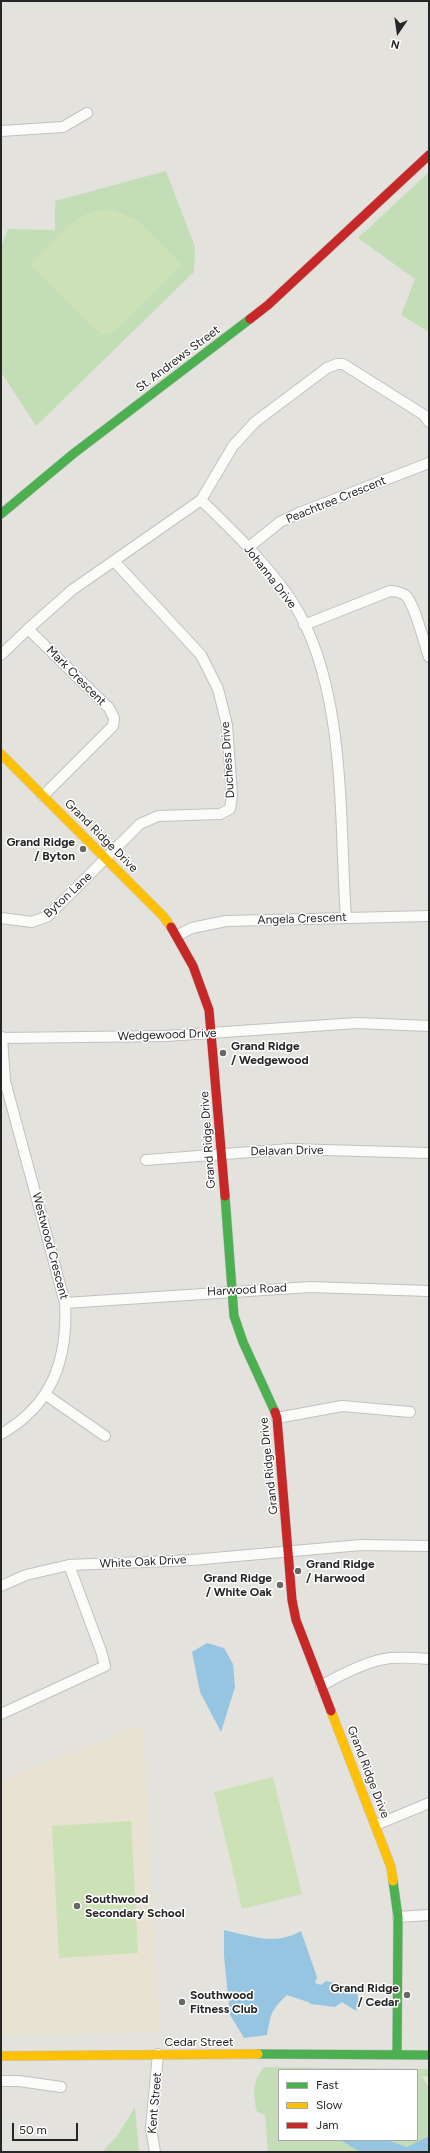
<!DOCTYPE html>
<style>
body{margin:0}
#map{position:relative;width:430px;height:2153px;overflow:hidden;background:#e4e2dc;font-family:Figtree,sans-serif}
canvas{display:block}
.frame{position:absolute;inset:0;border:2px solid #262626;pointer-events:none}
.legend{position:absolute;left:278px;top:2069px;width:140px;height:72px;box-sizing:border-box;background:#fff;border:1px solid #a8a8a8;margin:0;padding:5px 7px;list-style:none;font-size:12px;color:#262626}
.legend li{display:flex;align-items:center;gap:8px;height:20px}
.legend b{width:20px;border:1px solid #a8a8a8}
.north{position:absolute;left:378px;top:12px;width:40px;height:40px;-webkit-text-stroke:3px #fff;paint-order:stroke;rotate:193deg;font-size:11px;font-weight:700;line-height:16px;text-align:center;color:#262626}
.north::after{content:'';display:block;margin:auto;width:14px;height:18px;background:#262626;clip-path:polygon(50% 0,100% 100%,50% 72%,0 100%)}
.scale{position:absolute;left:12px;top:2123px;width:66px;height:18px;box-sizing:border-box;border:2px solid #262626;border-top:0;padding-left:5px;font-size:12px;line-height:14px;white-space:nowrap;color:#262626;-webkit-text-stroke:3px #fff;paint-order:stroke}
</style>
<div id="map">
<canvas width="430" height="2153"></canvas>
<div class="frame"></div>
<ul class="legend">
<li><b style="height:5px;background:#4caf50"></b>Fast</li>
<li><b style="height:5px;background:#ffc107"></b>Slow</li>
<li><b style="height:5px;background:#c62828"></b>Jam</li>
</ul>
<div class="north">N</div>
<div class="scale">50 m</div>
</div>
<script>
const g = document.querySelector('canvas').getContext('2d');
g.lineJoin = 'round';
function fill(path, color) { g.fillStyle = color; g.fill(path, 'evenodd'); }
function trace(path, color, width, dash) { g.strokeStyle = color; g.lineWidth = width; g.lineCap = dash ? 'butt' : 'round'; g.setLineDash(dash || []); g.stroke(path); }
function label(font, color, halo, rows, align = 'center') {
  g.font = font + ' Figtree,sans-serif'; g.lineWidth = 3; g.setLineDash([]); g.textBaseline = 'middle'; g.strokeStyle = halo; g.fillStyle = color; for (const [text, x, y, turn = 0] of rows) {
    g.save(); g.translate(x, y); g.rotate((+turn || 0) * Math.PI / 180); g.textAlign = isNaN(turn) ? turn : align; if (halo) g.strokeText(text, 0, 0); g.fillText(text, 0, 0); g.restore();
  }
}
const education = new Path2D(`
 M143,1725L160,2032L1,2036V1780Z`);
const green = new Path2D(`
 M166,171L195,247L194,272L36,426L1,372V247L8,229L55,230V201Z
 M429,172V332L401,315L415,279L358,238Z
 M264,2067L429,2069V2077L422,2076L429,2088V2136L407,2147L387,2140H417V2070H279V2140H340L360,2152H268L265,2115L257,2112C253,2095 252,2081 264,2067Z
 M135,2107L139,2152H102L117,2136Z`);
const pitch = new Path2D(`
 M113,210L137,220L182,265L110,335L100,334L30,265L75,220L93,211Z
 M273,1777L302,1894L242,1909L214,1792Z
 M131,1821L138,1953L59,1958L52,1826Z`);
const water = new Path2D(`
 M207,1643L224,1648L233,1664L235,1687L221,1732L200,1692L192,1652Z
 M224,1930C252,1936 275,1946 301,1931L317,1977L315,1983L321,1985L326,1981L356,1988L359,2002L356,2011L342,2002L335,2007L311,2004L308,2002L287,1995C270,2011 271,2014 267,2035L244,2038L230,2015L224,1956Z
 M429,2136V2152H360L340,2140H387L407,2147Z`);
const street = new Path2D(`
 M1,131L63,127L87,113
 M201,500C233,531 267,564 292,601C347,686 339,819 346,918
 M249,547L280,522L299,513L429,463
 M304,625L390,591C396,591 400,592 405,595C415,603 424,644 429,657
 M28,629L109,708L114,718L113,726L43,796
 M1,655L28,629L72,590L201,500L233,446L255,422L327,368L337,364H343L424,415L429,422
 M1,918L32,922L48,916L140,824L158,816L220,814L230,809L232,796L227,725L218,689L201,655L114,561
 M178,935L192,928L226,921L429,916
 M1,1038L166,1036L357,1023L429,1026
 M146,1160L290,1149L429,1153
 M65,1303L310,1287L429,1291
 M46,1395L105,1436
 M277,1418L342,1406L410,1412
 M1,1434C52,1405 68,1360 65,1303L5,1081L2,1037
 M1,1586L26,1575L69,1565L192,1560L361,1545L429,1546
 M321,1686C340,1675 370,1660 391,1658C403,1657 417,1658 429,1659
 M1,1714L105,1666L101,1651L69,1565
 M376,1825L429,1803
 M398,1917L429,1915
 M1,2081H19L61,2087
 M155,2152L151,2128L158,2054`);
const fast = new Path2D(`
 M1,514L73,454L250,319
 M225,1196L234,1316L243,1342L275,1412
 M393,1881L398,1917L397,2055
 M258,2054L429,2055`);
const slow = new Path2D(`
 M1,754L163,916L171,927
 M331,1711L391,1867L393,1881
 M1,2056L258,2054`);
const jam = new Path2D(`
 M250,319L268,305L429,155
 M171,927L193,966L209,1010L225,1196
 M275,1412L277,1418L292,1600L296,1620L331,1711`);
const markers = [
 [83,849,4,"#686866"],
 [223,1053,4,"#686866"],
 [298,1571,4,"#686866"],
 [280,1585,4,"#686866"],
 [77,1906,4,"#686866"],
 [407,1995,4,"#686866"],
 [182,2002,4,"#686866"]
];
const streetNames = [
 ["St. Andrews Street",178,359,-37],
 ["Peachtree Crescent",336,500,-22],
 ["Johanna Drive",270,577,52],
 ["Mark Crescent",76,676,45],
 ["Duchess Drive",228,760,-94],
 ["Grand Ridge Drive",101,836,45],
 ["Byton Lane",68,895,-43],
 ["Angela Crescent",302,919,-2],
 ["Wedgewood Drive",167,1035,-2],
 ["Grand Ridge Drive",208,1140,-94],
 ["Delavan Drive",287,1151,-1],
 ["Westwood Crescent",50,1246,75],
 ["Harwood Road",247,1290,-3],
 ["Grand Ridge Drive",269,1466,-96],
 ["White Oak Drive",143,1562,-3],
 ["Grand Ridge Drive",368,1772,69],
 ["Cedar Street",199,2042],
 ["Kent Street",155,2103,-85]
];
const poiNames = [
 ["Grand Ridge",75,842,"right"],
 ["/ Byton",75,856,"right"],
 ["Grand Ridge",231,1046],
 ["/ Wedgewood",231,1060],
 ["Grand Ridge",306,1564],
 ["/ Harwood",306,1578],
 ["Grand Ridge",272,1578,"right"],
 ["/ White Oak",272,1592,"right"],
 ["Southwood",85,1899],
 ["Secondary School",85,1913],
 ["Grand Ridge",399,1988,"right"],
 ["/ Cedar",399,2002,"right"],
 ["Southwood",190,1995],
 ["Fitness Club",190,2009]
];
fill(education, '#e7e2d2');
fill(green, '#c3deb7');
fill(pitch, '#cce1b5');
fill(water, '#95c5e1');
trace(street, '#c2c1c1', 12);
trace(fast, '#c2c1c1', 10);
trace(slow, '#c2c1c1', 10);
trace(jam, '#c2c1c1', 10);
trace(street, '#fbfbfa', 10);
trace(fast, '#4caf50', 9);
trace(slow, '#ffc107', 9);
trace(jam, '#c62828', 9);
for (const [x, y, r, color] of markers) { const dot = new Path2D(); dot.arc(x, y, r, 0, 2 * Math.PI); g.fillStyle = color; g.fill(dot); trace(dot, '#fff', 1.5); }
label('12px', '#262626', '#fff', streetNames);
label('bold 12px', '#262626', '#fff', poiNames, 'left');
</script>
